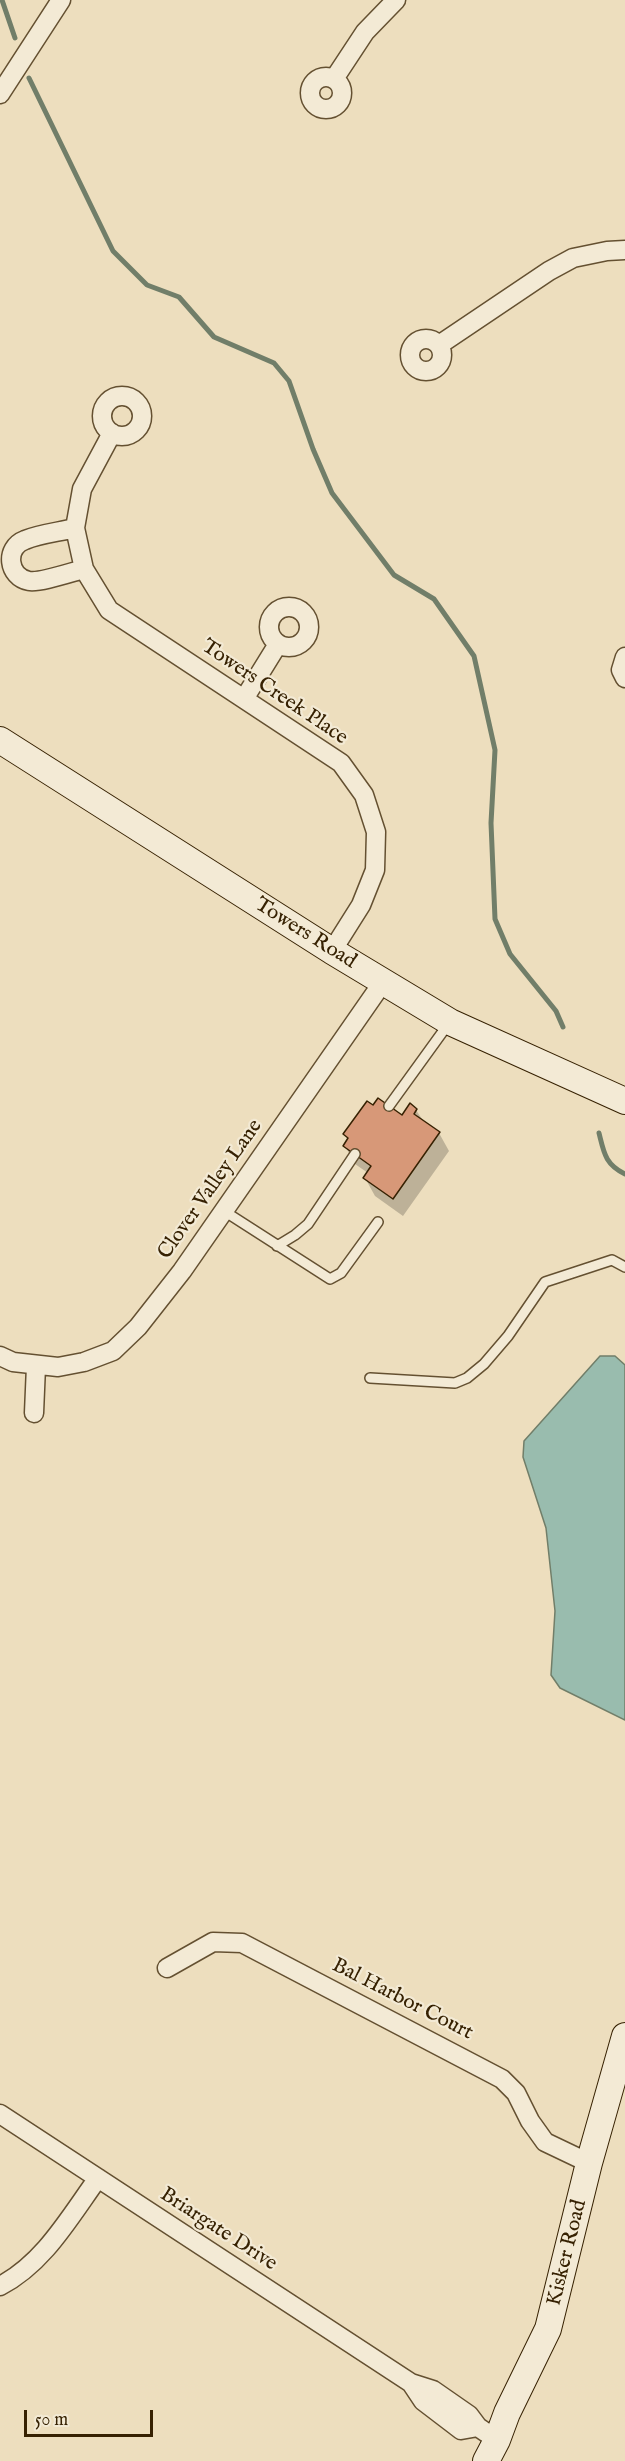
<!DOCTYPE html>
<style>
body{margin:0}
#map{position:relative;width:625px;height:2461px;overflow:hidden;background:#eddebe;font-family:"IM FELL English",serif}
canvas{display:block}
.scale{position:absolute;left:24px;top:2410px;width:129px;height:27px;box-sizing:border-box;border:3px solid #362102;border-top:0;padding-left:8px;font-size:18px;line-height:21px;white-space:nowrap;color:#362102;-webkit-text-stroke:4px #f3ead5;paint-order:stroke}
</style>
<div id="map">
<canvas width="625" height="2461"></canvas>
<div class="scale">50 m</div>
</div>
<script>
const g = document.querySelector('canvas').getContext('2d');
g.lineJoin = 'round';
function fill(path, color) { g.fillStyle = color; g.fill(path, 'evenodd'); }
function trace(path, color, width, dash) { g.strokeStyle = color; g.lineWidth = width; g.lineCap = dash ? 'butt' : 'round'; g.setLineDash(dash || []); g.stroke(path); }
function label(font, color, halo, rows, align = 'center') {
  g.font = font + ' "IM FELL English",serif'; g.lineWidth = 4.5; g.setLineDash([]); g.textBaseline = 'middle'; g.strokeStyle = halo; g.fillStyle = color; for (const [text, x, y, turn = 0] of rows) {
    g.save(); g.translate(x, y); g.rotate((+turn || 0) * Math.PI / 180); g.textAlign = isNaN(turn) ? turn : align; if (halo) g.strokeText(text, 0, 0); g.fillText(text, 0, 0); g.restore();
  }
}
const water = new Path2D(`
 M600,1356H615L625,1365V1720L560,1688L551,1675L555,1611L546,1528L523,1457L524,1441Z`);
const shadow = new Path2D(`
 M416,1110L424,1122L439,1133L449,1151L403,1216L375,1196L365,1178L368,1173L355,1164L345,1146L349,1140L345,1134L402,1117Z`);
const stream = new Path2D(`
 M2,0L15,38
 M29,78L113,251L147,285L179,297L214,337L274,363L289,381L313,449L332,493L394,575L434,599L474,656L495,750L491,823L495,919L510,954L556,1011L563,1027
 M599,1133C604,1153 605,1164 625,1174`);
const building = new Path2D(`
 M378,1098L402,1115L410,1103L417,1109L414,1114L440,1132L393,1199L363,1178L371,1166L343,1146L348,1138L343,1134L367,1101L373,1105Z`);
const service = new Path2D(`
 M389,1106L449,1023
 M224,1211L330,1279L341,1273L378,1222
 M277,1246L295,1235L308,1224L355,1154
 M370,1378L455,1383L467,1378L484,1364L508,1336L545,1282L612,1260L625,1267`);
const minor = new Path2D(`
 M310 93a16 16 0 1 1 32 0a16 16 0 1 1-32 0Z
 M334,79L365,32L396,0
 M0,94L61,0
 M410 355a16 16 0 1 1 32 0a16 16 0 1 1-32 0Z
 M439,345L549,271L573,258L607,251L625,250
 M102 416a20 20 0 1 1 40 0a20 20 0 1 1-40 0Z
 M112,433L82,489L75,528L84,569L109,610L341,763L364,795L376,832L375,870L361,905L332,951
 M75,528C59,532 39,534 25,540C4,548 8,577 29,581C40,583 72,572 84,569
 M269 627a20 20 0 1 1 40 0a20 20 0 1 1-40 0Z
 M625,657L621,670L625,678
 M244,699L278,644
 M0,1356L13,1362L58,1367L84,1362L113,1351L138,1327L182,1271L383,982
 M34,1413L36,1366
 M167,1968L213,1942L242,1943L502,2079L516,2093L530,2121L545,2142L589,2163
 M0,2114L411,2383L433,2390L469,2415L478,2427L497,2440
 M0,2286C44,2263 69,2218 98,2178
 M411,2383L423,2401L461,2430L478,2427`);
const secondary = new Path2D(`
 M0,740L332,951L450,1022L625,1101
 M486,2461L497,2440L507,2413L548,2329L589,2163L625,2036`);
const streetNames = [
 ["Towers Creek Place",274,693,34],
 ["Towers Road",305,934,32],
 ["Clover Valley Lane",211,1190,-55],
 ["Bal Harbor Court",402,2000,27],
 ["Briargate Drive",218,2230,33],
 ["Kisker Road",568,2253,-76]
];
fill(water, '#99bcae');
trace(water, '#717e69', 1.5);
fill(shadow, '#0003');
trace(stream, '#717e69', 5);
fill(building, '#d79878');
trace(building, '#362102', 1.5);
trace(service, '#645031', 12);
trace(minor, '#645031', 21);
trace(secondary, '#362102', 28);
trace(service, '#f3ead5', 9);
trace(minor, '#f3ead5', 18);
trace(secondary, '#f3ead5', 26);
label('21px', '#362102', '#f3ead5', streetNames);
</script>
